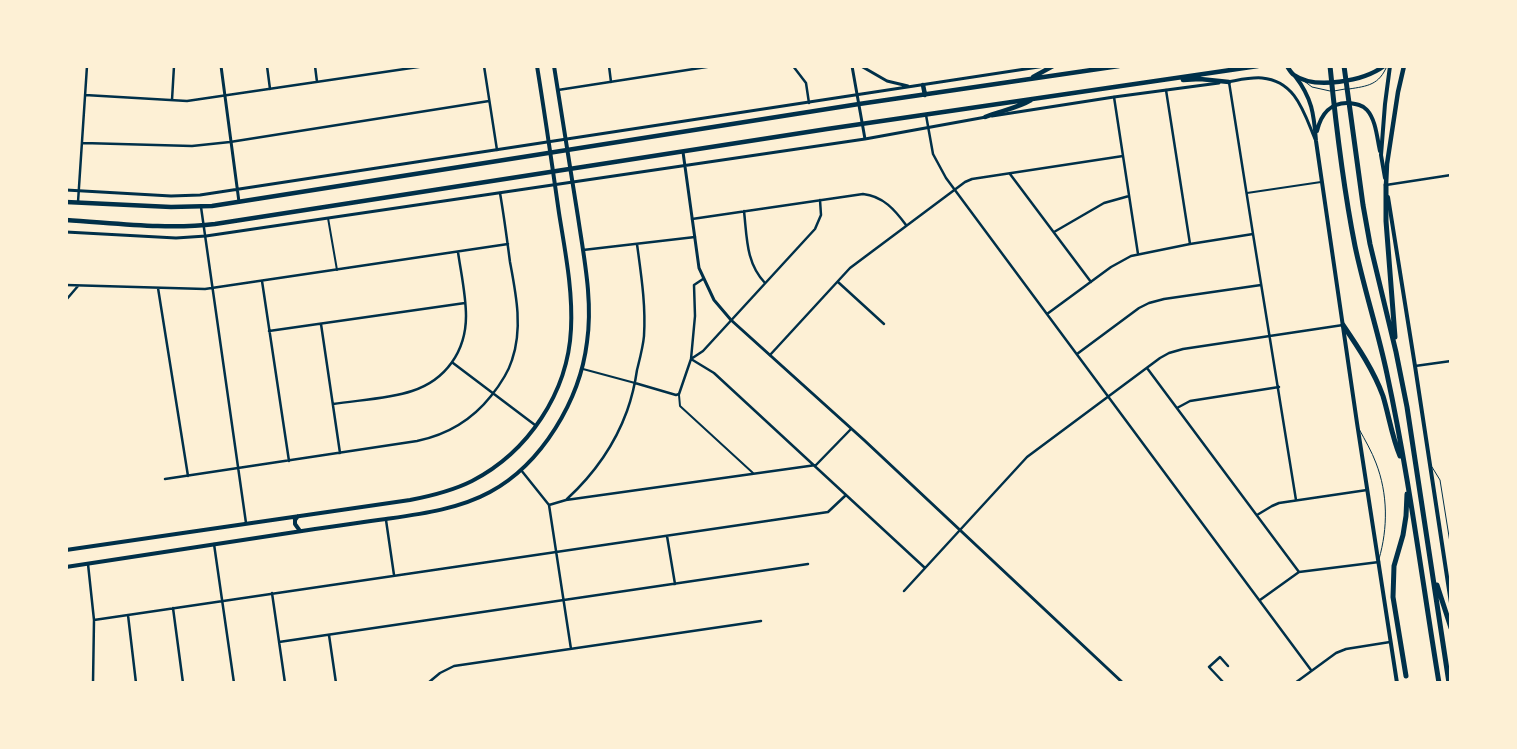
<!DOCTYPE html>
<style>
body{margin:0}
#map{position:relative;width:1517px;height:749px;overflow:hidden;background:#fdf0d5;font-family:Montserrat,sans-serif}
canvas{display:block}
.frame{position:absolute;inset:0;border:68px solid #fdf0d5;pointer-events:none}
</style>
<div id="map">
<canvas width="1517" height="749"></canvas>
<div class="frame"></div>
</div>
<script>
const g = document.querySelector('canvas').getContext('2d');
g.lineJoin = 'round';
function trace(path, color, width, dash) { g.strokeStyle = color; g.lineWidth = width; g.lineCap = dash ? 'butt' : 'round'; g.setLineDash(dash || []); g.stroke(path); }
const service = new Path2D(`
 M1304,81L1312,87L1330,91
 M1349,89C1368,86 1379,85 1387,66
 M1334,91L1345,89
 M1359,429C1365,440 1372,452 1376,463C1388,494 1388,528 1379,559
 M1432,467L1440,480L1451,549`);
const pedestrian = new Path2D(`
 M1247,193L1321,182
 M328,218L337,270
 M583,369L635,383
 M679,395L680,406L753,473`);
const minor = new Path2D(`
 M267,66L270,89
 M315,66L317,82
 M484,66L497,150
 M609,66L611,82
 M793,66L806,83L809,103
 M1229,82L1253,234L1296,500
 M558,90L713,66
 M1166,90L1190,244
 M85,95L187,101L425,66
 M1114,97L1138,254
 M172,100L174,66
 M926,115L933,154L946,178L1311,670
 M83,143L192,146L230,142L489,101
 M1010,174L1091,282
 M1386,185L1451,175
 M820,200L821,215L815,229L703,351L691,359L714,373L925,568
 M78,202L87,66
 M201,207L246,523
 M744,211C747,238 746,263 765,283
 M692,219L863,194C883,196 895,210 906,225
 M1054,232L1104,203L1129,196
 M583,250L695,237
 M262,281L289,461
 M838,282L884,324
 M66,285L205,289L508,244
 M158,288L188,476
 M66,300L78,286
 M1047,314L1111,267L1131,256L1190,244L1253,234
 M321,324L340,453
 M269,331L465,303
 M1077,354L1139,308L1149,303L1164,299L1261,285
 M770,355L850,268L965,182L972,179L1123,156
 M453,363L535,425
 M1415,366L1451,361
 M1147,368L1299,572
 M635,383L676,395L679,394L691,359L695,316L694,285L703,279
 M333,404C359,400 388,399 412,391C446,380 466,351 466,316C466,295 461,273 458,252
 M1177,408L1190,401L1279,387
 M521,470L549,505L571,649
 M165,479L417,441C446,435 472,420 491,396C499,386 508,373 512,360C523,328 516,294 510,262C507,239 504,216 500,193
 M567,499C593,475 615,444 627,411C632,397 635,384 637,370C640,358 643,347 644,336C646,305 641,274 637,244
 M549,505L566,500L816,465L851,429
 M1257,515L1272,506L1279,503L1367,490
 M386,520L394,575
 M667,536L675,584
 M214,544L234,683
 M88,564L94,620L93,683
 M904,591L1027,457L1160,358L1169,353L1183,349L1343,325
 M272,593L285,683
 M1260,600L1299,572L1379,562
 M173,608L183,683
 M128,615L136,683
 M94,620L828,512L846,495
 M329,635L336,683
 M279,642L808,564
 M428,683L440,673L454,666L761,621
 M1224,683L1209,667L1220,657L1228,666
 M1295,683L1336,653L1346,649L1390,642`);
const tertiary = new Path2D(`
 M221,66L239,202
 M852,66L865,139
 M861,66L887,81L908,86
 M1227,82C1239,80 1251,77 1262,78C1296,81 1304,113 1315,139
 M992,116L1114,97L1219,83
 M683,152L699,268L714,300L731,320L864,440L1123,683
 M66,190L171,196L200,195L1045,66
 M66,232L176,238L206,236L865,139L986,117`);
const secondary = new Path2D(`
 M1295,76C1312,98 1314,114 1316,141L1357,423L1397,683
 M1317,131C1321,114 1331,102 1349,103C1356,104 1363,105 1367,110C1376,120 1377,138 1380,151
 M1385,178L1381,155L1385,104L1390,66
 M1388,197L1415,366L1451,603
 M298,516L295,520V524L300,531
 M66,550L410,500C431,496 452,491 472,481C528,452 568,393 571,329C573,290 565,251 559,213C552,164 545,115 537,66
 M66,567C149,555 232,541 315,529C339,526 363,522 386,519C421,514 459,509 490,492C542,464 580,400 587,342C593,301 584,258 578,217C570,167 562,117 554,66`);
const primary = new Path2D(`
 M1287,66C1289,69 1291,73 1294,75C1315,90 1364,81 1384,66
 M1033,77L1053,66
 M1183,80L1200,79L1229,82
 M923,85L925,95
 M985,117C1000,111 1018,108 1031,100
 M1386,185L1387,164L1398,92L1404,66
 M66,202L171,207L212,206L859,104L1119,66
 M66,220C115,223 166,230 215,224L827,129L1258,66`);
const motorway = new Path2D(`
 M1330,66C1336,126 1343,186 1355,246C1364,289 1378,331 1387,374C1409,476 1422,580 1439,683
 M1344,66L1363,205L1370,244L1396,352L1407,407L1449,683
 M1386,185V221L1395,337
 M1343,325C1358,347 1374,371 1383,396C1389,416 1392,437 1400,456
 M1437,585L1451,628
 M1406,676L1393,597L1394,566L1403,535L1406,516L1407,494`);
trace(service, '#003049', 1);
trace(pedestrian, '#003049', 2);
trace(minor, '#003049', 2.5);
trace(tertiary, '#003049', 3);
trace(secondary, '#003049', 4);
trace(primary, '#003049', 4.5);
trace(motorway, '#003049', 5);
</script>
